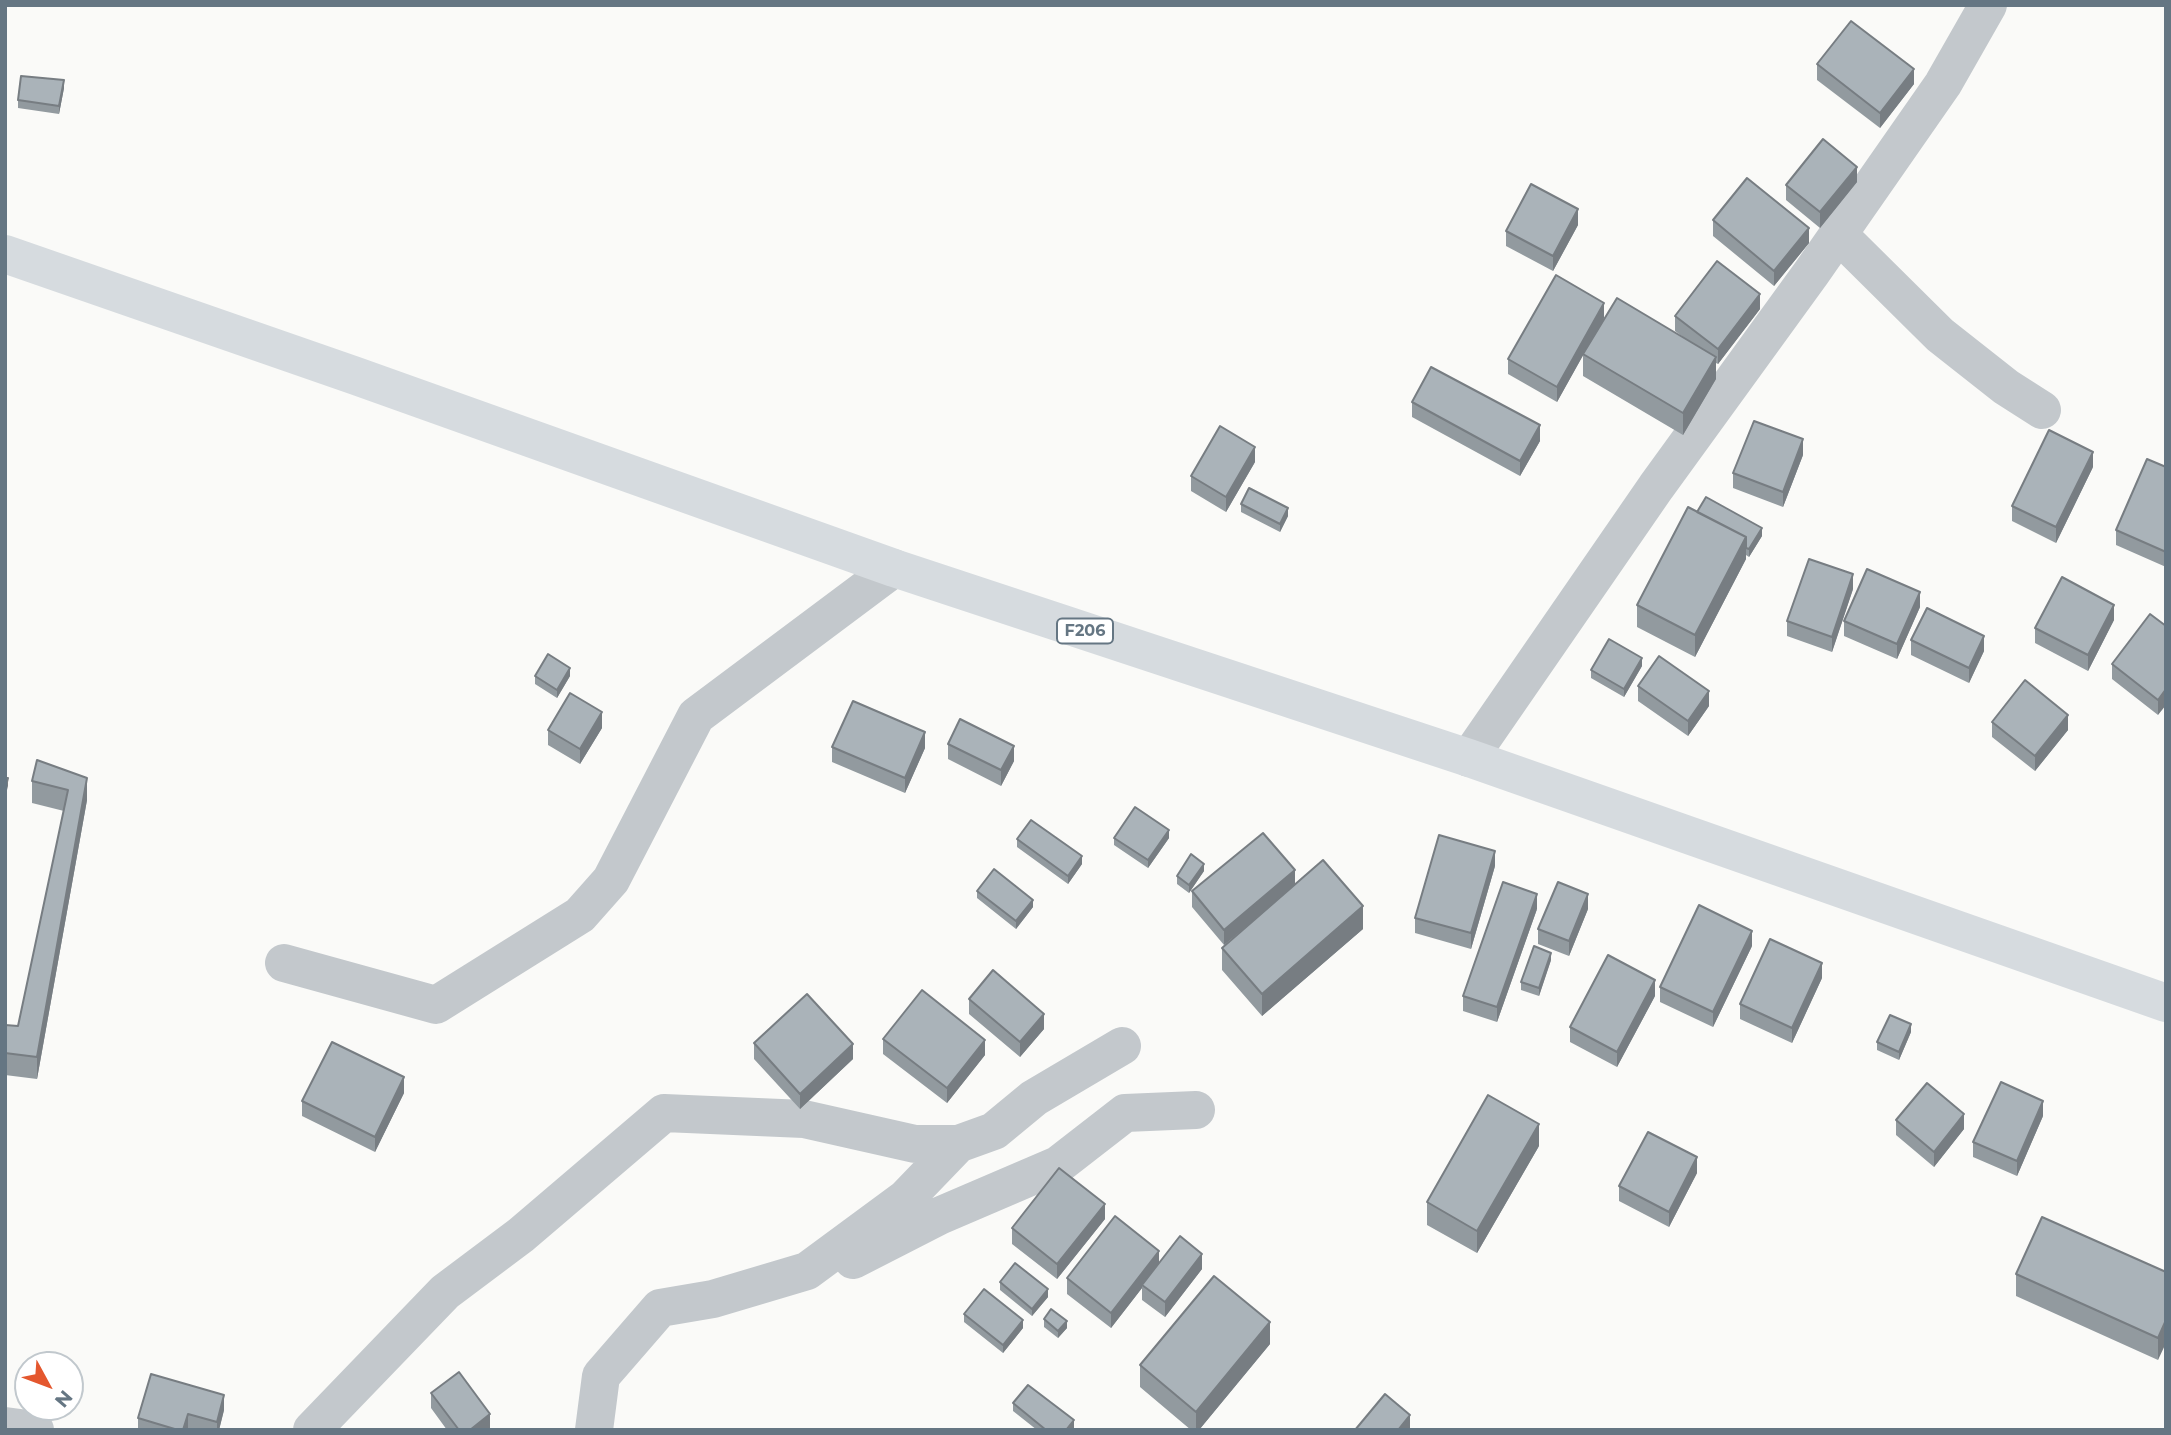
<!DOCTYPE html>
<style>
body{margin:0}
#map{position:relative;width:2171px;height:1435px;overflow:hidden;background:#fafaf8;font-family:Montserrat,sans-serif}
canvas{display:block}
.frame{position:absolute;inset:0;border:7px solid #657683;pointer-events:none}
.north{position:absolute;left:14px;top:1351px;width:70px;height:70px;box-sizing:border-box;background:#fff;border:2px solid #c1c8cd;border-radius:50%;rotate:131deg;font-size:19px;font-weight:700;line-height:28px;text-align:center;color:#657683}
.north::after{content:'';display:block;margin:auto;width:24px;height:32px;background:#e4572e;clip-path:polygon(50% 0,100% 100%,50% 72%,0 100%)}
</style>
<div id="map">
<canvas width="2171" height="1435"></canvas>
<div class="frame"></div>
<div class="north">N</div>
</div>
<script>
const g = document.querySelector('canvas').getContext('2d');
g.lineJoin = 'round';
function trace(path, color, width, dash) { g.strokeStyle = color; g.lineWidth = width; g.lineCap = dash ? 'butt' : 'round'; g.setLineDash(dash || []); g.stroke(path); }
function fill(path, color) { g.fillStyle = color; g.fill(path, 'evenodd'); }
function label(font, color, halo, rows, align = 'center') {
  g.font = font + ' Montserrat,sans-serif'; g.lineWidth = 7; g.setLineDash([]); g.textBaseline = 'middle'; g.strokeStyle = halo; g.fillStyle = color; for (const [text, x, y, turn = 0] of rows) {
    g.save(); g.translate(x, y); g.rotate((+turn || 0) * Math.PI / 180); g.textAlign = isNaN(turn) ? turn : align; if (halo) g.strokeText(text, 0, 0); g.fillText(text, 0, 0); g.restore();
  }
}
const minor = new Path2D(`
 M1838,234L1940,335L2006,387L2042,410
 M1469,758L1656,487L1812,272L1943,84L1988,5
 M284,963L436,1005L580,915L611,880L696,716L894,568
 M853,1260L939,1216L1058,1165L1125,1113L1196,1110
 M5,1426L35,1430
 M312,1430L445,1292L521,1235L664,1113L804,1119L915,1144H958
 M594,1430L601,1376L660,1308L713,1299L807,1271L906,1198L958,1144L994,1131L1034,1098L1122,1046`);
const major = new Path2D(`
 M5,254L356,376L894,568L1469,758L2166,1003`);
const wall = new Path2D(`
 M1817,64L1914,84L1880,128L1817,80Z
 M64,88L59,114L18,108V100Z
 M1857,182L1820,228L1786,200V185Z
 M1713,220L1809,243L1774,286L1713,236Z
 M1578,225L1553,271L1506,246V231Z
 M1760,309L1718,364L1716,363V379L1683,435L1583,376V355L1557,402L1508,374V359L1604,318L1683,337L1675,331V316Z
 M1412,402L1540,441L1520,476L1412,417Z
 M1803,455L1783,507L1733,488V473Z
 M1255,462L1226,512L1191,491V476Z
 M2093,467L2056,543L2012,521V506Z
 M2166,467V567L2116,545V530Z
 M1241,504L1288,516L1280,532L1241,512Z
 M1697,512L1762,536L1749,557L1746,555V559L1695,657L1637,627V605Z
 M1853,589L1832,652L1787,636V621Z
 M1920,607L1897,659L1844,636V621Z
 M2114,620L2088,671L2035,643V628Z
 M2166,626L2158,715L2112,679V664Z
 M1911,640L1984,651L1969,683L1911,655Z
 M1642,666L1624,697L1591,678V670Z
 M535,676H570L557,698L535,684Z
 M1638,686L1709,706L1688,736L1638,701Z
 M1992,722L2068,730L2035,771L1992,737Z
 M602,728L580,764L548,745V730Z
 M948,744L1014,761L1001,786L948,759Z
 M832,747L925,748L905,793L832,762Z
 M37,760L87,800L37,1079L5,1075V1025L18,1026L64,811L32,803V781Z
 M1114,838H1169L1148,868L1114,845Z
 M1017,839L1082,864L1068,884L1017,847Z
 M1495,866L1471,949L1415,933V918Z
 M1204,871L1189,893L1177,884V876Z
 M1295,885L1363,929L1262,1016L1222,970V948L1264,911L1224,945L1192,907V891Z
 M977,891L1033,907L1016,929L977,898Z
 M1537,909L1497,1022L1463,1011V996Z
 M1588,909L1569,956L1538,944V929Z
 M1752,946L1713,1027L1660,1002V987Z
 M1551,960L1539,996L1521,990V982Z
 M1822,978L1792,1043L1740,1019V1004Z
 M1655,996L1617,1067L1570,1042V1027Z
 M969,999L1044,1029L1020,1057L969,1014Z
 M1911,1032L1899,1060L1877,1050V1042Z
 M883,1039L985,1055L947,1103L883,1054Z
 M754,1043L853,1059L800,1109L754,1059Z
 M404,1093L375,1152L302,1116V1101Z
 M2043,1116L2017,1176L1973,1157V1142Z
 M1896,1120L1964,1129L1934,1167L1896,1135Z
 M1539,1146L1477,1253L1427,1225V1202Z
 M1697,1173L1669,1227L1619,1201V1186Z
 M1105,1219L1057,1279L1012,1244V1228Z
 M1159,1263L1202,1269L1165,1317L1142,1300V1288L1111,1328L1067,1294V1278Z
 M2166,1272L2158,1360L2016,1296V1274Z
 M1000,1282L1048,1297L1032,1316L1000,1290Z
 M964,1314L1023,1328L1003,1353L964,1322Z
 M1044,1319L1067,1328L1058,1338L1044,1327Z
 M1270,1344L1199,1430H1191L1140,1387V1365Z
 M431,1393L490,1429L447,1430L431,1408Z
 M1013,1403L1074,1428L1072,1430H1037L1013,1411Z
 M224,1410L219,1430L188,1429V1430H138V1418Z`);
const shadedWall = new Path2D(`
 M1914,69V84L1880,128V113Z
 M64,80V88L59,114V106Z
 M1857,167V182L1820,228V212Z
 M1578,209V225L1553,271V256Z
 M1809,228V243L1774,286V271Z
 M1760,294V309L1718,364V349Z
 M1604,303V318L1557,402V387Z
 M1716,357V379L1683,435V413Z
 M1540,425V441L1520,476V461Z
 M1803,439V455L1783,507V492Z
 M1255,447V462L1226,512V497Z
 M2093,452V467L2056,543V527Z
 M1288,508V516L1280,532V524Z
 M1762,528V536L1749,557V549Z
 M1746,537V559L1695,657V635Z
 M1853,574V589L1832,652V637Z
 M1920,592V607L1897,659V644Z
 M2114,605V620L2088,671V655Z
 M1984,636V651L1969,683V668Z
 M1642,658V666L1624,697V689Z
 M570,668V676L557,698V690Z
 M2166,689V705L2158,715V700Z
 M1709,691V706L1688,736V721Z
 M602,712V728L580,764V749Z
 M2068,715V730L2035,771V756Z
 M925,732V748L905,793V778Z
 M1014,746V761L1001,786V770Z
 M8,778V786L5,798V790Z
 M87,778V800L37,1079V1057Z
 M1169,830V838L1148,868V860Z
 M1495,851V866L1471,949V933Z
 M1082,856V864L1068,884V876Z
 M1204,864V871L1189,893V885Z
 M1295,870V886L1224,945V930Z
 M1537,894V909L1497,1022V1007Z
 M1588,894V909L1569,956V941Z
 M1033,900V907L1016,929V921Z
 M1363,906V929L1262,1016V994Z
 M1752,931V946L1713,1027V1012Z
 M1551,953V960L1539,996V988Z
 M1822,963V978L1792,1043V1028Z
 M1655,980V996L1617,1067V1052Z
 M1044,1014V1029L1020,1057V1042Z
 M1911,1024V1032L1899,1060V1052Z
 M985,1040V1055L947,1103V1088Z
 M853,1044V1059L800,1109V1094Z
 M404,1077V1093L375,1152V1137Z
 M2043,1101V1116L2017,1176V1161Z
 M1964,1114V1129L1934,1167V1152Z
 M1539,1124V1146L1477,1253V1231Z
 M1697,1157V1173L1669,1227V1212Z
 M1105,1204V1219L1057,1279V1264Z
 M1159,1251V1266L1142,1285V1288L1111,1328V1313Z
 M1202,1254V1269L1165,1317V1302Z
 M1048,1289V1297L1032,1316V1309Z
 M1023,1320V1328L1003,1353V1345Z
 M2166,1320V1343L2158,1360V1338Z
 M1067,1321V1328L1058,1338V1331Z
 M1270,1322V1344L1199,1430H1196V1412Z
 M224,1395V1410L219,1430H217V1422Z
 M188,1414V1429L183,1430Z
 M490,1414V1430H470Z
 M1410,1415V1430H1398Z
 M1074,1420V1428L1072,1430H1066Z`);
const building = new Path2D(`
 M1851,21L1914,69L1880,113L1817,64Z
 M21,76L64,80L59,106L18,100Z
 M1823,139L1857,167L1820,212L1786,185Z
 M1747,178L1809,228L1774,271L1713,220Z
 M1531,184L1578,209L1553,256L1506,231Z
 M1717,261L1760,294L1718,349L1675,316Z
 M1556,275L1604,303L1557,387L1508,359Z
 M1617,298L1716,357L1683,413L1583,354Z
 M1431,367L1540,425L1520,461L1412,402Z
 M1754,421L1803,439L1783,492L1733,473Z
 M1220,426L1255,447L1226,497L1191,476Z
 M2049,430L2093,452L2056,527L2012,506Z
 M2147,459L2166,467V552L2116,530Z
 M1249,488L1288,508L1280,524L1241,504Z
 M1706,497L1762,528L1749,549L1746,548V537L1697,512Z
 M1688,507L1746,537L1695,635L1637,605Z
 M1809,559L1853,574L1832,637L1787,621Z
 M1867,569L1920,592L1897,644L1844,621Z
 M2062,577L2114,605L2088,655L2035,628Z
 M1927,608L1984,636L1969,668L1911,640Z
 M2150,614L2166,626V689L2158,700L2112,664Z
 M1609,639L1642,658L1624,689L1591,670Z
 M548,654L570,668L557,690L535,676Z
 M1659,656L1709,691L1688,721L1638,686Z
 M2025,680L2068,715L2035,756L1992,722Z
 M570,693L602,712L580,749L548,730Z
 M853,701L925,732L905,778L832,747Z
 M960,719L1014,746L1001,770L948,744Z
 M37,760L87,778L37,1057L5,1053V1025L18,1026L68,790L32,781Z
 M5,778H8L5,790Z
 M1135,807L1169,830L1148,860L1114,838Z
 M1031,820L1082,856L1068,876L1017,839Z
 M1263,833L1295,870L1224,930L1192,891Z
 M1439,835L1495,851L1471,933L1415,918Z
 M1191,854L1204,864L1189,885L1177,876Z
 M1323,860L1363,906L1262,994L1222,948Z
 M994,869L1033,900L1016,921L977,891Z
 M1503,882L1537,894L1497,1007L1463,996Z
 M1558,882L1588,894L1569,941L1538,929Z
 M1699,905L1752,931L1713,1012L1660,987Z
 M1770,939L1822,963L1792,1028L1740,1004Z
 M1534,946L1551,953L1539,988L1521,982Z
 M1608,955L1655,980L1617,1052L1570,1027Z
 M993,970L1044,1014L1020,1042L969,999Z
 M922,990L985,1040L947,1088L883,1039Z
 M807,994L853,1044L800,1094L754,1043Z
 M1890,1015L1911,1024L1899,1052L1877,1042Z
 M332,1042L404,1077L375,1137L302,1101Z
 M2001,1082L2043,1101L2017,1161L1973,1142Z
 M1927,1083L1964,1114L1934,1152L1896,1120Z
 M1488,1095L1539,1124L1477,1231L1427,1202Z
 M1648,1132L1697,1157L1669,1212L1619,1186Z
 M1059,1168L1105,1204L1057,1264L1012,1228Z
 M1115,1216L1159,1251L1111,1313L1067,1278Z
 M2042,1217L2166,1272V1320L2158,1338L2016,1274Z
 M1180,1236L1202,1254L1165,1302L1142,1285Z
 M1015,1263L1048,1289L1032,1309L1000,1282Z
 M1214,1276L1270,1322L1196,1412L1140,1365Z
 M984,1289L1023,1320L1003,1345L964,1314Z
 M1051,1309L1067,1321L1058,1331L1044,1319Z
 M459,1372L490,1414L470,1430H459L431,1393Z
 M151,1374L224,1395L217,1422L188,1414L183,1430H178L138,1418Z
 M1028,1385L1074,1420L1066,1430H1046L1013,1403Z
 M1385,1394L1410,1415L1398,1430H1355Z`);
const shields = [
 [1085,631,56]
];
const shieldNames = [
 ["F206",1085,631]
];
trace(minor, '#c3c8cc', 38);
trace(major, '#d6dbdf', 38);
fill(wall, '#929a9f');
fill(shadedWall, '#777d82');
fill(building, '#aab3b9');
trace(building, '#777d82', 2);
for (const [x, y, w] of shields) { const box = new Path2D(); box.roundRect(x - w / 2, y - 12.5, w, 25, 5); g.fillStyle = '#fff'; g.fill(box); trace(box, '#657683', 2); }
label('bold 16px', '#657683', null, shieldNames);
</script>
